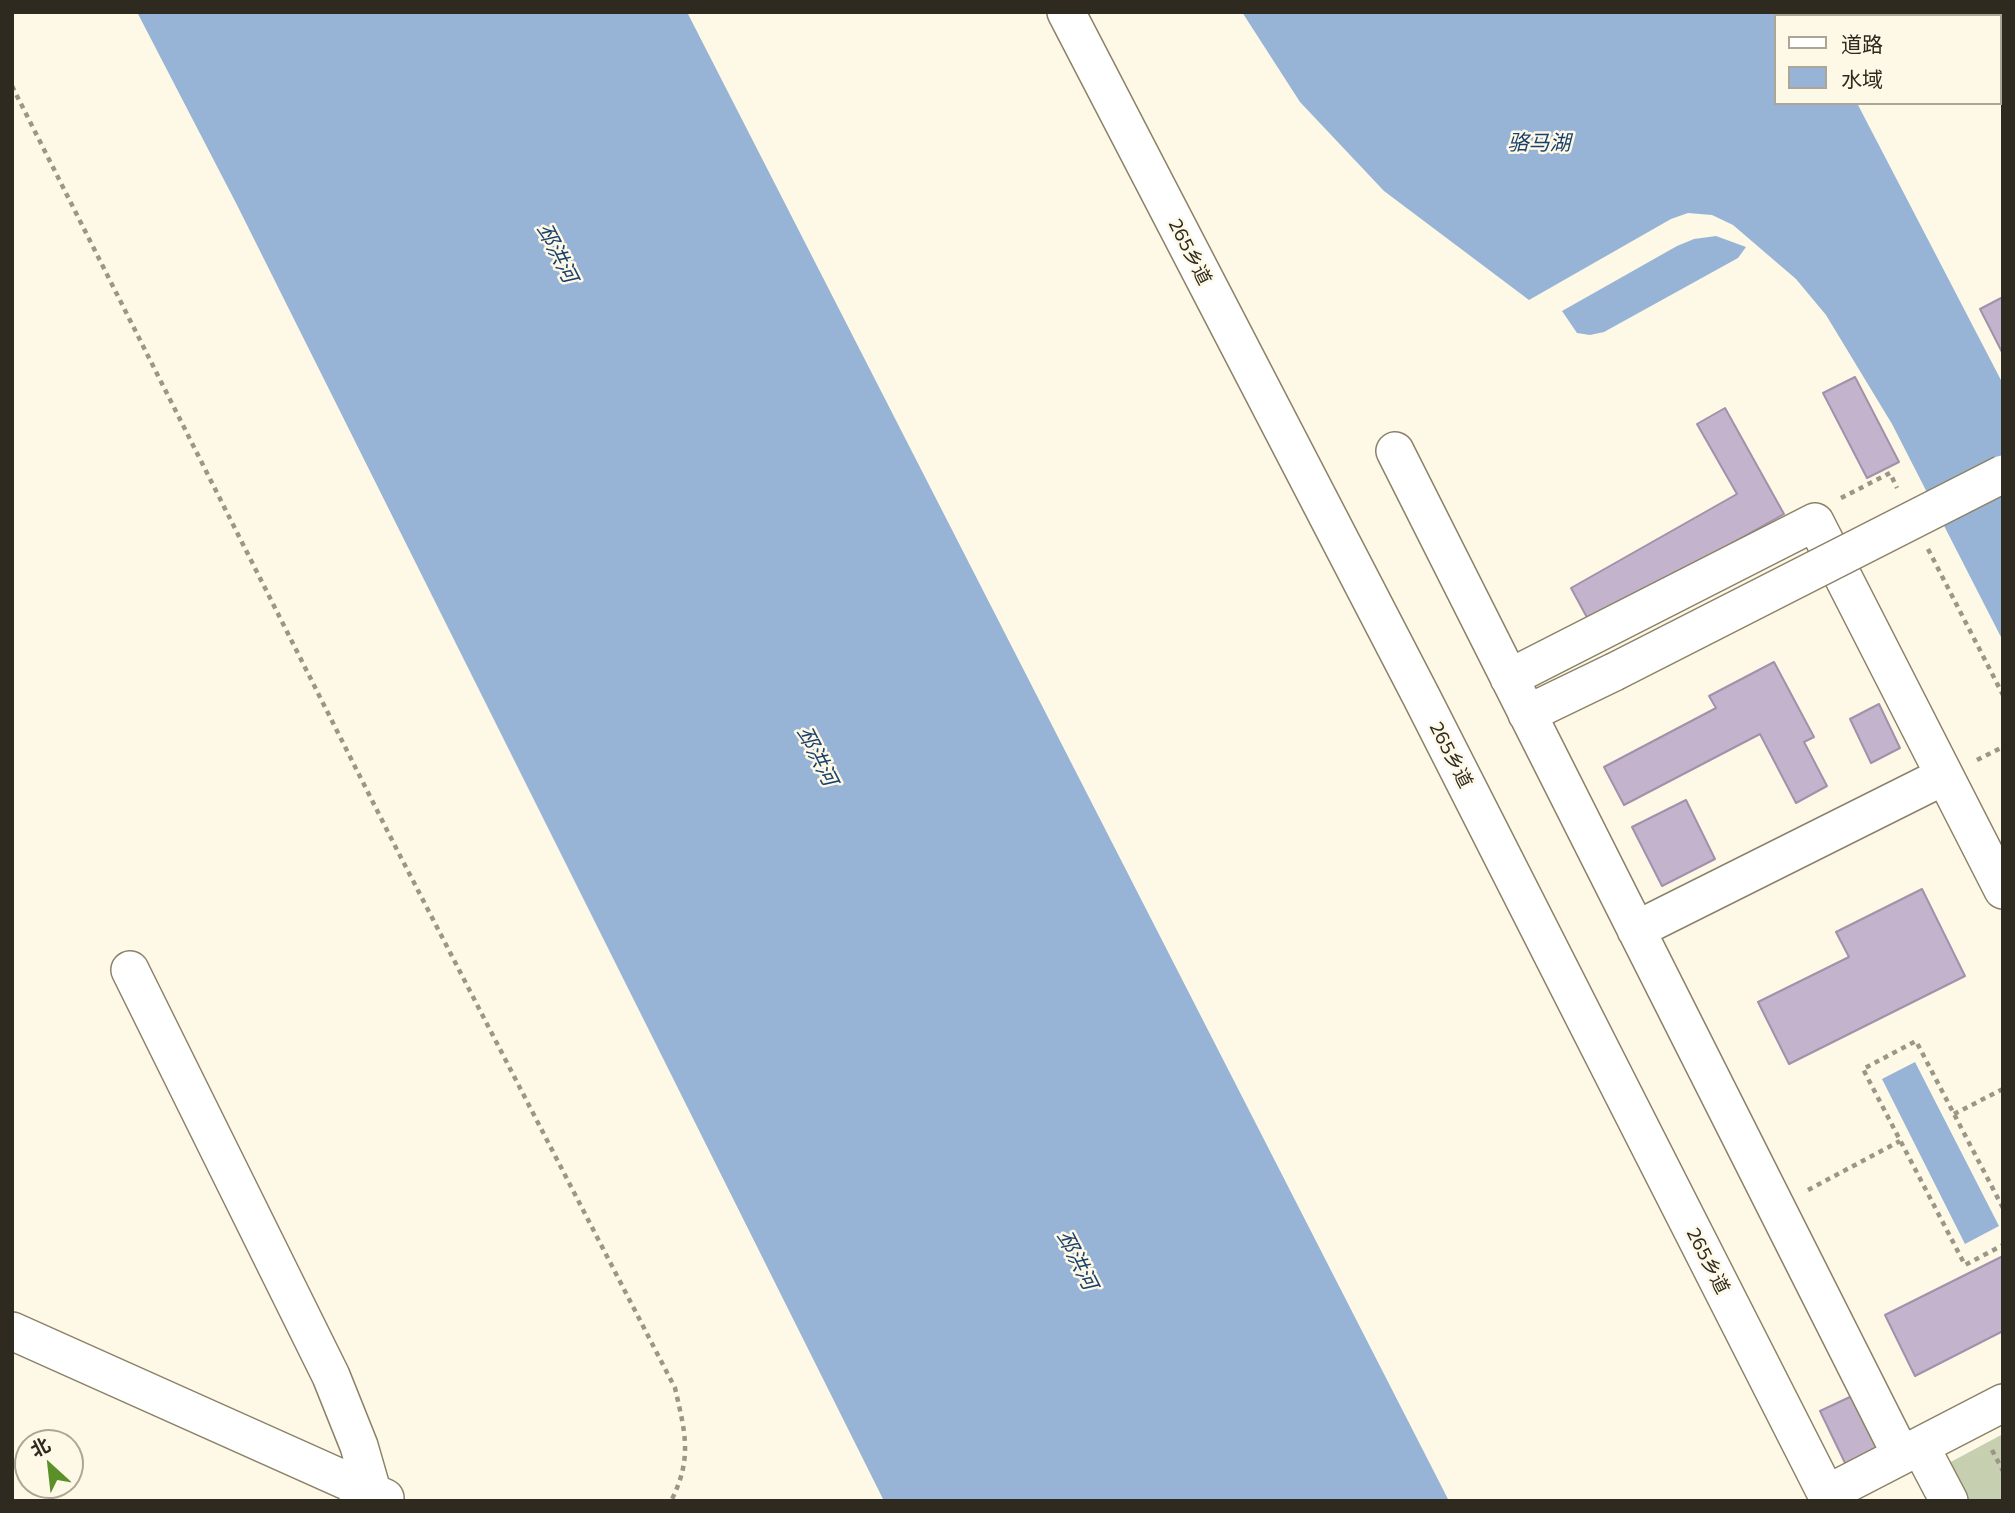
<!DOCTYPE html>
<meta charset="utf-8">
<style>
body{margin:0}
#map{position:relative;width:2015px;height:1513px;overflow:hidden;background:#fef8e6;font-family:Commissioner,"Noto Sans SC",sans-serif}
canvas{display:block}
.frame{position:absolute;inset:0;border:14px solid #2e2a1f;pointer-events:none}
.legend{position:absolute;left:1774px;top:14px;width:228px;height:91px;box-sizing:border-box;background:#fef8e6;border:2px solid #aba696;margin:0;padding:9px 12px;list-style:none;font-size:21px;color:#2e2a1f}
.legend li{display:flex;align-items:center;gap:14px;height:35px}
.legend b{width:35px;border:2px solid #aba696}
.north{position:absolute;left:14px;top:1429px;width:70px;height:70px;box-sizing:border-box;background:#fef8e6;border:2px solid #aba696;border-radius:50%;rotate:333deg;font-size:19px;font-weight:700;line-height:28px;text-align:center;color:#2e2a1f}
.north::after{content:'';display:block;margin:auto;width:24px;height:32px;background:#5b9029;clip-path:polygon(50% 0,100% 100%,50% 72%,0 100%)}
</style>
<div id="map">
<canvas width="2015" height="1513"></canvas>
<div class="frame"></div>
<ul class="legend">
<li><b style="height:9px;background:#fff"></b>道路</li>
<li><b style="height:19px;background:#97b4d7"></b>水域</li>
</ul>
<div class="north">北</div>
</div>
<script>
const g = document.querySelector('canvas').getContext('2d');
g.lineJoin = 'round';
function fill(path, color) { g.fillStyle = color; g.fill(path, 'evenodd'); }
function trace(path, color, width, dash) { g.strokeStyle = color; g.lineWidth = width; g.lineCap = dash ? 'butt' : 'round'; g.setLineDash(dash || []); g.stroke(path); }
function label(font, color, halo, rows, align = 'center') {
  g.font = font + ' Commissioner,"Noto Sans SC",sans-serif'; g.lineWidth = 5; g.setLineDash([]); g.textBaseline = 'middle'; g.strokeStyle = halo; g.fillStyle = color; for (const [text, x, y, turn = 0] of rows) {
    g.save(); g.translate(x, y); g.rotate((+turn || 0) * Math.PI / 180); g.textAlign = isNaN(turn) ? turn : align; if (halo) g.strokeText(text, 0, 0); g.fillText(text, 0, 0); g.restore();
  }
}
const green = new Path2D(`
 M2003,1434V1501H1962L1947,1464Z`);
const water = new Path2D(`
 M137,12H687L1449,1501H884L237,205Z
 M1242,12H1885L1887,16H1775V103H1857L2003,384V641L1892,424L1826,315L1796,279L1733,225L1712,215L1688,213L1671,219L1529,300L1384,191L1300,102Z
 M1716,236L1746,247L1738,258L1604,332L1590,335L1577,333L1562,311L1677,246L1694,239Z
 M1915,1062L1999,1226L1965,1244L1882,1079Z`);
const building = new Path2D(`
 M2003,297V354L1980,309Z
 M1855,377L1899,462L1867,478L1823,393Z
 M1725,408L1784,514L1590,623L1571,588L1737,494L1697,424Z
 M1774,662L1814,737L1804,742L1827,786L1796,803L1760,734L1624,805L1604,767L1716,708L1709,696Z
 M1879,704L1900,748L1871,763L1850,719Z
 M1686,800L1715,859L1662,886L1632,827Z
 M1922,889L1965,976L1789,1064L1758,1002L1849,957L1836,932Z
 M2003,1256V1331L1915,1376L1885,1315Z
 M1852,1396L1878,1449L1846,1465L1820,1411Z`);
const path = new Path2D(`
 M12,86L393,842L675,1388C685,1432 693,1458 671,1501
 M1841,498L1890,473L1897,488
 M1928,549L2003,695
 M1977,760L2003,747
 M1954,1114L2003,1089
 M1808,1190L1900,1141
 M2003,1208L1916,1041L1863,1069L1965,1265L2003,1245
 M1992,1450L2003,1471`);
const minor = new Path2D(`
 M1066,12L1421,696L1830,1501
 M1395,451L1901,1455
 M1509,678L1815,522L2003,890
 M1527,714L1614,672
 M1636,930L1944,776
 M130,970L331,1376L359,1446L372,1491L358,1501
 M12,1331L385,1498
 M1920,1446L1949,1501
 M1827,1494L2003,1403`);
const minorBridge = new Path2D(`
 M1614,672L2003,474`);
const streetNames = [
 ["265乡道",1190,252,63],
 ["265乡道",1451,755,63],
 ["265乡道",1708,1261,63]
];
const waterNames = [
 ["骆马湖",1539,143],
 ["邳洪河",557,253,63],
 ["邳洪河",817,756,63],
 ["邳洪河",1077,1260,63]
];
fill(green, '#c6cfb0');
fill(water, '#97b4d7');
fill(building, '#c3b3cc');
trace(building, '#a191aa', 2);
trace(minor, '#8b8267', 40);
trace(path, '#9b9687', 4.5, [5, 5]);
trace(minor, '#fff', 37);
trace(minorBridge, '#8b8267', 40, []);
trace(minorBridge, '#fff', 37);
label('19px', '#2e2a1f', '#fef8e6', streetNames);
label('italic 21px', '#18406d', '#fef8e6', waterNames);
</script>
